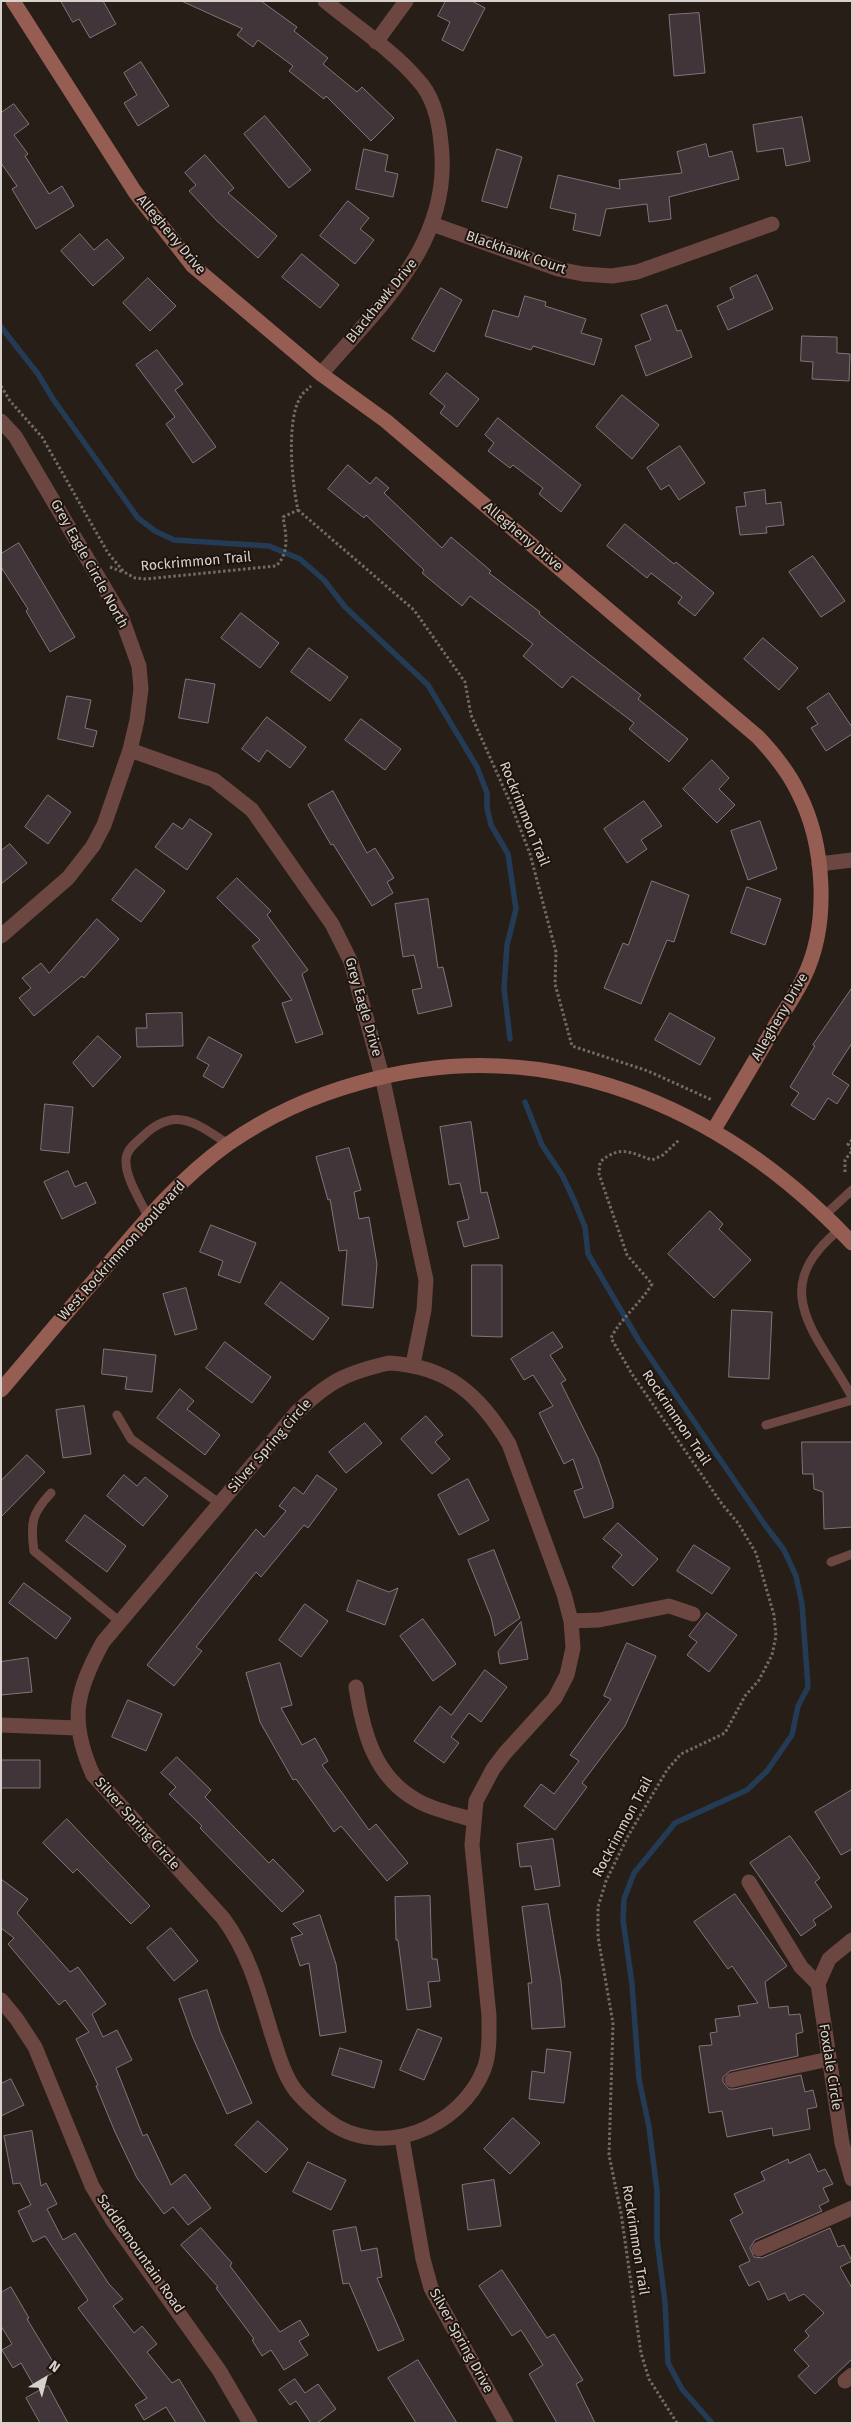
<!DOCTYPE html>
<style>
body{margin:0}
#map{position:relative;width:853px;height:2424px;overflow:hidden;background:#271e17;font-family:"Fira Sans",sans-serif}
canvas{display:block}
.frame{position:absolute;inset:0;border:2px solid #d8d2cd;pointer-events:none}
.north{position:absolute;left:20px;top:2354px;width:50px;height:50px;-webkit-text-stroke:4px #1d140e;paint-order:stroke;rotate:37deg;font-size:14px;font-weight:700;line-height:20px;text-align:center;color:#d8d2cd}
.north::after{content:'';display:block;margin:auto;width:18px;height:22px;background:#d8d2cd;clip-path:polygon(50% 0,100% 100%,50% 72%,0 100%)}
</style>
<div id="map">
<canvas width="853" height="2424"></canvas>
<div class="frame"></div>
<div class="north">N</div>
</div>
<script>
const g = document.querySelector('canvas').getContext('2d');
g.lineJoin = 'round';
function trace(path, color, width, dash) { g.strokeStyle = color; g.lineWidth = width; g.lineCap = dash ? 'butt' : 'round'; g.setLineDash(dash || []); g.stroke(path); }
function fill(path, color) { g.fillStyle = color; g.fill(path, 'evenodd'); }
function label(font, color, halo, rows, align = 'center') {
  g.font = font + ' "Fira Sans",sans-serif'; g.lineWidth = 4; g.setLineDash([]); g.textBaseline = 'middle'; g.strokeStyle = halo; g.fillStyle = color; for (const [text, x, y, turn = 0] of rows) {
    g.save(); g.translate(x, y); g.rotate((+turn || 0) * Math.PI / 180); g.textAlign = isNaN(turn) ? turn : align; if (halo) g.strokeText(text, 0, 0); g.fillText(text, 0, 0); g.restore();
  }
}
const stream = new Path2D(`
 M1,327L38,374L53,399L138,518L155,531L174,540L269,546L300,559L324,580L345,607L428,685L477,767L487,793V808L491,825L508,854L516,909L507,945L504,988L510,1039
 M525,1102L542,1145L562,1175L574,1200L585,1227L588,1254L639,1341L765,1525L784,1550L796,1576L802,1604L808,1687L798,1706L792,1735L767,1771L747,1790L675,1823L634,1873L624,1899L623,1920L632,1984L639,2079L649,2127L657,2191V2239L665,2302L668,2363L682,2389L712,2423`);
const building = new Path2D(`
 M61,1H103L116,24L90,38L79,19L73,22Z
 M182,1H261L297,27L294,31L328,58L323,64L357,92L362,87L394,118L371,141L326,96L324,99L289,71L293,66L258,40L253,47L237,35L242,29Z
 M446,1H472L485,8L463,51L442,40L450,22L438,16Z
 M699,13L705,73L674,76L669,15Z
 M141,62L169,106L138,126L124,103L137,95L124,73Z
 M14,104L29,124L14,135L28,154L25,156L49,194L62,186L74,206L36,229L12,189L17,186L1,163V113Z
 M265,116L311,170L289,188L244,134Z
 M802,117L810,161L786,166L783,148L757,152L753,125Z
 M706,144L709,157L732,151L739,179L669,197L671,219L649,222L647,204L606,209L600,236L573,230L576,214L550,208L558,175L620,189L619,180L682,173L677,152Z
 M364,149L388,155L385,171L398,174L393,197L356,189Z
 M497,149L522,157L507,208L482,201Z
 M205,155L234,188L228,193L277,236L258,258L217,221L189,191L196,185L185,173Z
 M348,201L369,218L360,229L374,240L355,264L320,236Z
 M80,234L94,250L107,239L124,258L93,286L61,251Z
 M302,254L339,285L320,308L282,277Z
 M757,275L773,309L728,330L717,306L734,298L730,288Z
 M148,278L176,306L150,331L123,303Z
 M441,288L462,300L434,352L412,339Z
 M525,296L546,302L545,306L586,319L581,333L602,339L594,365L533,346L531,350L485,336L493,310L518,317Z
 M667,305L677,331L681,330L692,357L646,376L635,346L651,340L641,315Z
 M802,336L837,337V353L850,354L849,381L812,379L813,362L801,361Z
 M157,350L183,384L175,390L216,447L193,463L166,424L175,417L136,365Z
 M447,373L479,399L457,427L440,413L445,406L430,394Z
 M622,395L659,425L632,459L596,427Z
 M498,418L581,485L561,512L539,494L543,488L513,465L510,468L488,451L494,443L485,435Z
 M680,446L705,483L679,500L669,485L661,490L647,468Z
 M348,465L370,484L376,477L389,488L384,493L442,548L451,537L491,571L489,573L540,612L539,614L572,641L641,695L638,699L688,739L669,762L629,729L634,723L572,676L562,688L523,656L533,644L470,596L462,606L422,573L424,570L366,515L364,518L328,489Z
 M765,490L766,504L781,502L784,525L766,527L767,533L740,535L736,507L746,506L744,493Z
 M625,524L674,564L676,562L714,593L695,616L678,603L682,597L651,573L647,578L607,546Z
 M19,543L75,637L50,652L26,611L28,609L1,567V554Z
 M813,556L845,601L821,617L789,572Z
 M241,613L279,643L260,668L221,638Z
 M763,638L798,668L779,690L744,659Z
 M309,648L348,677L330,701L291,672Z
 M186,679L215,684L208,723L179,718Z
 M829,693L852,727V734L826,751L811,728L818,724L807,708Z
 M67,696L91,700L85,728L97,731L93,747L58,739Z
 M267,717L306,747L290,768L267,750L259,762L242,749Z
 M361,719L401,749L385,770L345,740Z
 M712,760L729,778L719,789L735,805L717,823L683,789Z
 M333,791L367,853L375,848L394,878L387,882L393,893L372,906L333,844L331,845L308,805Z
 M48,795L71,812L48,844L25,827Z
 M644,801L662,826L641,840L647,849L627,863L604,829Z
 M190,819L212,834L187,870L155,847L173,823L182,829Z
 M760,821L777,869L748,880L731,831Z
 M10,844L27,863L1,884V851Z
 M136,869L165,891L141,922L112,900Z
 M237,878L271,911L267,915L308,970L302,974L323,1034L296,1043L282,1003L292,1000L252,946L260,940L217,898Z
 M652,881L689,895L674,942L667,940L641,1004L604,988L623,943L628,945Z
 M747,887L781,899L765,945L731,933Z
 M428,899L438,968L443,967L452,1006L418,1014L412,990L422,988L414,955L403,957L395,904Z
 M97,919L119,939L84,978L82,976L34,1016L19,998L31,988L22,978L41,963L49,973Z
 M852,988V1043L832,1074L849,1085L837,1104L828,1098L814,1120L791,1105L799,1093L790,1087L815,1046L813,1045Z
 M182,1013L183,1046L137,1047L136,1028H147L146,1014Z
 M670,1013L715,1038L700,1065L655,1040Z
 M98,1036L121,1057L93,1087L73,1063Z
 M209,1037L242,1055L223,1088L203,1076L209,1065L197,1058Z
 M45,1104L73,1107L69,1153L41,1150Z
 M471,1122L481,1193L487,1192L499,1238L464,1247L457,1222L469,1219L460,1183L449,1185L440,1127Z
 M349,1148L361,1190L354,1192L359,1219L369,1217L377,1264L373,1308L342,1305L347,1250L339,1251L330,1199L328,1200L316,1157Z
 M68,1171L75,1187L86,1182L96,1203L62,1219L44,1182Z
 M710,1211L723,1224L719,1229L751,1260L714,1298L668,1254Z
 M211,1225L256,1243L240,1283L218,1275L223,1261L200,1252Z
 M472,1265H502V1337L472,1336Z
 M281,1282L329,1318L313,1340L265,1304Z
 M186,1288L197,1329L175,1335L163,1294Z
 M732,1310L772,1312L769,1379L729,1377Z
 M553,1332L563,1347L550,1355L566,1380L561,1383L598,1458L613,1502V1508L584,1518L574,1491L583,1488L573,1459L564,1464L539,1413L553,1406L533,1375L524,1380L511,1359Z
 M225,1342L271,1377L252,1403L206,1368Z
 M104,1349L156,1355L152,1392L125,1389L127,1377L102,1374Z
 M180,1389L194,1401L187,1409L220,1435L205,1455L157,1418Z
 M84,1406L91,1454L63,1458L56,1410Z
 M426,1416L443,1435L435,1442L450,1459L432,1474L401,1439Z
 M365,1423L382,1443L346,1473L329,1452Z
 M802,1442H852V1527L824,1529L823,1492L814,1489L813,1474H803Z
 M27,1455L45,1472L1,1517V1481Z
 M124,1475L137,1486L145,1477L168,1496L143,1526L107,1496Z
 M317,1475L337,1489L308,1528L304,1525L261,1577L256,1572L196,1647L202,1651L174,1686L147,1665L256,1529L264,1537L286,1511L279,1506L294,1487L303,1494Z
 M468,1479L489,1520L459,1535L438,1495Z
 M85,1515L126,1546L107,1572L66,1541Z
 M618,1523L658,1559L633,1586L612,1567L622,1555L603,1539Z
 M694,1545L730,1568L712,1594L677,1571Z
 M494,1550L520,1618L495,1636L491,1617L468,1560Z
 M358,1580L389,1592L398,1588L385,1625L347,1611Z
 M24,1583L71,1618L56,1639L9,1603Z
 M305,1604L328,1621L301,1657L279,1640Z
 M707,1613L737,1635L709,1672L687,1655L697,1642L689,1636Z
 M423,1619L456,1664L433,1681L400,1636Z
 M521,1622L528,1659L500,1664L498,1652Z
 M627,1643L656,1656L625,1726L582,1783L587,1787L555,1830L524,1806L541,1784L554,1794L579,1761L570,1755L611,1699L604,1696Z
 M28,1658L32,1692L1,1695V1662Z
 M280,1663L292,1705L281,1708L302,1745L315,1738L328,1761L322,1765L369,1830L376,1824L408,1863L387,1881L341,1826L334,1832L296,1779L293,1780L260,1722L246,1673Z
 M485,1670L507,1687L481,1722L469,1713L451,1737L459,1743L444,1763L414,1741L440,1706L451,1715Z
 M128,1700L162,1714L146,1751L112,1737Z
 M177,1757L211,1790L205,1797L269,1863L273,1859L304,1891L282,1912L200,1828L202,1826L169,1794L176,1787L161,1773Z
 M1,1760H40V1788H1Z
 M852,1790V1849L841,1855L815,1812Z
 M67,1819L150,1906L131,1924L77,1869L73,1873L43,1843Z
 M790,1836L820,1878L815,1882L832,1907L813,1920L816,1925L801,1936L750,1863Z
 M553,1839L560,1886L535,1890L531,1866L520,1867L517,1844Z
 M1,1879L28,1899L17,1913L70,1972L78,1967L106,2004L92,2014L103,2037L117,2030L132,2060L116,2068L143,2136L147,2134L171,2185L185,2174L211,2208L188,2225L173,2207L164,2214L137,2178L115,2132L96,2086L98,2085L76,2039L89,2032L65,2000L59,2005L8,1944L14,1938L1,1928Z
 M735,1894L787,1966L765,1982L769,2008L788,2006L789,2015L800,2014L803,2032L796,2034L798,2056L730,2071L723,2077V2082L729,2089H734L801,2075L805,2092L813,2090L817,2107L807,2109L810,2129L773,2136L772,2128L727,2137L722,2111L709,2113L699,2046L712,2045L710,2033L717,2032L715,2019L740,2016L738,2006L758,2003L732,1966L728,1969L694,1922Z
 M430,1896L432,1959H437L440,1981L428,1982L431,2007L407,2010L398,1940H396L395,1897Z
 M548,1904L561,1981L565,2027L532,2029L528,1983H532L522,1907Z
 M320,1915L336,1964L346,2032L320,2036L309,1963L300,1966L291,1938L303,1934L293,1924Z
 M171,1928L198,1961L174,1981L147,1948Z
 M207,1990L220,2031L252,2103L227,2114L193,2038L179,1999Z
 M418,2029L442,2038L424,2080L400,2070Z
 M340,2048L382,2061L374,2088L332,2075Z
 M547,2049L571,2052L564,2103L529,2099L532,2071L544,2073Z
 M11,2079L24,2105L1,2116V2084Z
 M513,2118L540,2143L510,2174L484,2149Z
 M258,2121L288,2149L266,2173L235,2145Z
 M32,2131L41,2186L46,2183L57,2204L47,2209L63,2240L75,2233L109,2284L123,2299L113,2306L134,2333L142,2326L157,2344L147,2352L172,2383L179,2379L206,2423H176L166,2407L144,2420L135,2405L147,2398L78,2308L88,2300L45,2236L33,2242L18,2211L31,2205L20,2183L13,2184L4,2136Z
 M810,2154L818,2172L825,2169L833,2184L823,2188L829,2201L819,2206L822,2211L755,2240L750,2248L754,2257L762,2258L830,2228L838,2247L844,2245L852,2261L840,2267L852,2288V2359L815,2394L798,2376L809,2366L794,2350L809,2336L805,2331L824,2313L804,2294L789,2301L785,2293L768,2300L759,2281L749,2286L739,2266L750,2261L730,2220L743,2213L734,2194L765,2180L761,2172L788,2159L789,2163Z
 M308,2162L346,2180L331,2210L293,2192Z
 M494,2180L501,2226L468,2230L462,2185Z
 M356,2227L361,2251L377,2248L382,2277L377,2278L404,2340L378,2351L349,2283L343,2284L333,2231Z
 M201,2228L232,2263L230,2266L280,2332L300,2320L309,2335L299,2341L308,2355L284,2370L271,2350L262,2356L252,2340L254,2339L216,2288L218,2287L181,2245Z
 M502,2270L547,2338L554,2334L583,2380L576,2384L595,2423H557L529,2374L543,2365L521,2330L512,2336L479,2286Z
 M11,2287L29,2318L27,2319L58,2370L33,2384L21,2363L13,2368L2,2350L12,2344L1,2326V2293Z
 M418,2360L457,2423H416L388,2378Z
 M295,2379L305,2393L318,2384L336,2409L317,2423H311L296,2401L290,2405L279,2390Z
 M48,2386L68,2423H40L26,2398Z`);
const path = new Path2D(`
 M1,386L10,401L42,437L108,553L124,572L135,578L146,579L276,566C290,553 286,534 283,517L298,510C292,483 286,422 300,398C302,393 307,390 311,386
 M298,510L414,610L465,682L471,715L510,802L530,854L556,952L555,984L572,1046L648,1071L712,1100
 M110,567L123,572
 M852,1140L848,1144L852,1149
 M845,1172V1160L852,1151
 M677,2423L649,2379L641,2353L621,2213L609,2155L613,2023L598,1937V1907L606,1881L628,1836L667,1770L681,1754L725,1733L745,1696L759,1680L772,1655L776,1636L774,1615L756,1553L738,1523L722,1504L632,1374L611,1338C621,1318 640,1304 652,1284L627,1255L599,1174L600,1162C620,1145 629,1152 652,1160L663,1155L679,1140`);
const lane = new Path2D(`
 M825,1215L852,1190
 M148,1217C141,1201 125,1178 126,1160C126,1151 134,1144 141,1138C174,1105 195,1122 228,1144
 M839,1230C765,1290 818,1334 852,1397
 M117,1415L131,1439L220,1504
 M766,1425L852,1400
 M51,1493C32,1513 30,1523 34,1551L120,1622
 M831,1562L852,1554`);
const street = new Path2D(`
 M376,42L406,1
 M432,224L558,269L583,274L612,276L637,272L772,224
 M321,374C380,305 453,243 441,143C439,120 434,97 418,80C394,51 354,25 325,1
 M1,421L15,436L121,616L139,666L141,689L137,720L130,750L104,825L93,846L68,878L1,936
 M130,750L214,780L252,810L332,924L351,962L382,1076L426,1280L424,1310L413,1364
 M819,864L852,860
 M389,1363C448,1366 480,1395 509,1444L564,1594L571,1621L573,1648L567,1675L555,1698L505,1753L493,1769L476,1801L472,1845L489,2016C489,2033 490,2053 484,2069C461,2128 380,2161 327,2120C314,2110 298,2097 290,2082C281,2067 277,2049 271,2032C259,1992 249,1953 223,1918L93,1775C69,1721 75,1693 103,1642L296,1413C328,1382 345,1373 389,1363Z
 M571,1621L599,1620L669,1606L693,1614
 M356,1687C363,1732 374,1777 418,1801C434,1810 455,1814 473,1820
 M1,1725L77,1728
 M749,1882L801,1967L818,1984
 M852,1940L829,1959L818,1984L842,2143L852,2179
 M1,2000L16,2018L35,2047L92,2186L113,2221L219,2370L250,2423
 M732,2080L829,2059
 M402,2138L423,2259L431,2288L506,2423
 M759,2249L852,2208
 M845,2381L852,2375`);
const secondary = new Path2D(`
 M13,1L135,192L193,266L321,374L386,421L758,737C774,754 788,771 798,792C825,844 830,924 804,977C796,994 785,1010 775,1026C755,1061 734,1096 713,1131
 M1,1390C36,1349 70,1308 105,1268C143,1223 180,1178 228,1144C268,1116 312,1096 359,1083C546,1029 723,1106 852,1243`);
const streetNames = [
 ["Allegheny Drive",171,235,50],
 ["Blackhawk Court",516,253,19],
 ["Blackhawk Drive",382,301,-51],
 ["Allegheny Drive",523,537,40],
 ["Rockrimmon Trail",196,562,-5],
 ["Grey Eagle Circle North",89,564,61],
 ["Rockrimmon Trail",524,814,68],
 ["Grey Eagle Drive",363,1007,74],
 ["Allegheny Drive",780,1017,-60],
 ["West Rockrimmon Boulevard",122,1251,-48],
 ["Rockrimmon Trail",676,1418,56],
 ["Silver Spring Circle",270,1446,-49],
 ["Silver Spring Circle",137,1824,48],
 ["Rockrimmon Trail",623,1827,-62],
 ["Foxdale Circle",830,2067,81],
 ["Rockrimmon Trail",635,2240,81],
 ["Saddlemountain Road",140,2254,55],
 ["Silver Spring Drive",461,2341,61]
];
trace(stream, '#243b55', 5.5);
fill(building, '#423539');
trace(building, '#837479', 1);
trace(path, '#736b65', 3, [2.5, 2.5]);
trace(lane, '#6c4741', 9);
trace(street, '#6c4741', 15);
trace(secondary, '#965d52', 15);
label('14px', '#d8d2cd', '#1d140e', streetNames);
</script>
